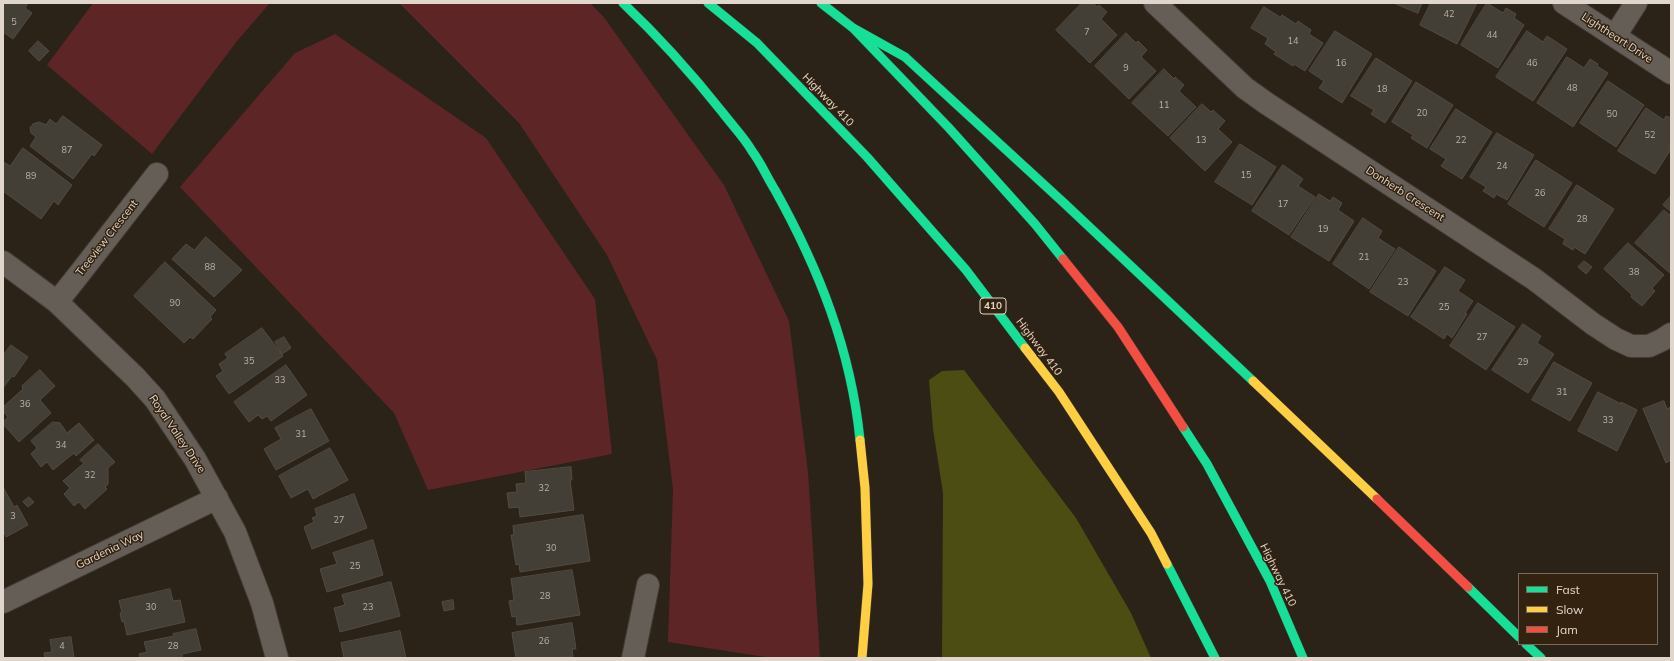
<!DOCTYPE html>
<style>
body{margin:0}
#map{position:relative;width:1674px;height:661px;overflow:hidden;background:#2b2218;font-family:Mulish,sans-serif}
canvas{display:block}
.frame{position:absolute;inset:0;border:4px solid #e1d6cb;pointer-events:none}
.legend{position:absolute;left:1518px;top:573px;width:140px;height:72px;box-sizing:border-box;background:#332210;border:1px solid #796a5b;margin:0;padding:5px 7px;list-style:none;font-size:12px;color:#e1d6cb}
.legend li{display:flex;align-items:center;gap:8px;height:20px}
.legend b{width:20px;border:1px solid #796a5b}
</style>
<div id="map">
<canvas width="1674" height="661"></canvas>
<div class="frame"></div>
<ul class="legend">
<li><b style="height:5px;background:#16e098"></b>Fast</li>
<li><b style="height:5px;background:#ffcf43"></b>Slow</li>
<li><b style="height:5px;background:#f24e42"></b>Jam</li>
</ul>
</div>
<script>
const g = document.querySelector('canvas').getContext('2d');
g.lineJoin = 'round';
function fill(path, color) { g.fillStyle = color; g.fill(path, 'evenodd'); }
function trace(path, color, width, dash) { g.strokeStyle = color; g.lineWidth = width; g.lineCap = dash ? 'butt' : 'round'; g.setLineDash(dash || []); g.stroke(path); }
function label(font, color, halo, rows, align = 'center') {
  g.font = font + ' Mulish,sans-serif'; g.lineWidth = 3; g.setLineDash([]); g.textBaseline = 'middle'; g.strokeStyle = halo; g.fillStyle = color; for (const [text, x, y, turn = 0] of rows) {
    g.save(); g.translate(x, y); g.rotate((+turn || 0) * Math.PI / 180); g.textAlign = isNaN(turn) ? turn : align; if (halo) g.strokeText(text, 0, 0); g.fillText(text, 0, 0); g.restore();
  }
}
const green = new Path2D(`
 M93,3H270L237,41L152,154L47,65Z
 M399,3H590L603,16L724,185L789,321L808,472L820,658H772L668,642L673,489L657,360L607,255L519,123Z
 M335,34L486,138L595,299L612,454L428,490L394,413L180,187L295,53Z`);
const water = new Path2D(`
 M964,370L1076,518L1131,613L1151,658H942L943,493L933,429L929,380L942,371Z`);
const building = new Path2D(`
 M3,3H28L25,8L32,13L13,39L3,32Z
 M1082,3H1093L1097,7L1099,5L1107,12L1101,19L1117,35L1090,63L1056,30Z
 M1394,3H1422L1418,13Z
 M1431,3H1477L1457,44L1420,25Z
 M1487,3L1503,13L1506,8L1516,14L1514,18L1524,25L1498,68L1461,45Z
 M1264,7L1280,17L1282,15L1296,24L1298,21L1311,30L1309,34L1323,43L1305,71L1294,64L1293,66L1274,54L1276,52L1265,44L1268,38L1251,28Z
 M1335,31L1372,54L1342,103L1319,88L1324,81L1309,71Z
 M1527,31L1543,42L1547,36L1567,49L1533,101L1496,77Z
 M1126,33L1136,43L1138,41L1147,50L1141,57L1156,71L1129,99L1095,66Z
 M38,41L49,51L39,61L29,51Z
 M1567,57L1584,68L1590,59L1598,64L1597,66L1608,73L1573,127L1537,103Z
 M1376,58L1412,81L1385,123L1371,114L1374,110L1351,96Z
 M1164,69L1174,79L1175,77L1184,85L1179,91L1196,107L1168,136L1132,103Z
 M1608,81L1644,105L1616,147L1580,123Z
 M1416,82L1453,105L1427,148L1411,138L1413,135L1392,122Z
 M1202,104L1211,112L1213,110L1225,121L1218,129L1232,142L1205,171L1170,138Z
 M1646,108L1664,120L1666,116L1671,118V149L1655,174L1618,151Z
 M1456,109L1492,132L1462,179L1441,166L1446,159L1430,149Z
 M63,116L102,145L94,156L92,154L73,179L30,146L36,137L31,133L30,128L33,124L39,122L46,125L50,119L56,124Z
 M1497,133L1534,155L1507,200L1496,194L1494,198L1483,191L1486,187L1470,177Z
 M1240,144L1276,167L1252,205L1215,182Z
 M23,148L72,185L58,205L54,201L41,219L3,191V164L4,162L10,166Z
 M1536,160L1572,183L1544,227L1508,204Z
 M1283,165L1303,179L1298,186L1315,197L1289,235L1252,211Z
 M1577,185L1614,209L1585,254L1574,247L1573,250L1563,244L1565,239L1549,229Z
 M1319,194L1330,201L1333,197L1342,203L1338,210L1354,221L1329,261L1291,237Z
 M1671,196V212L1663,205Z
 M1664,210L1671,216V272L1670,273L1635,243Z
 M1363,218L1382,231L1378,238L1395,249L1369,289L1333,264Z
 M206,237L242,270L214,297L172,259L186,244L194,250Z
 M1628,243L1664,275L1652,288L1655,291L1642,306L1631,297L1632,295L1604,269Z
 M1399,247L1436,271L1408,316L1370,292Z
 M1584,261L1592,267L1586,274L1578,267Z
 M165,262L216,310L210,317L212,319L193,339L190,337L184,343L134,296Z
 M1445,267L1465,280L1458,291L1473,301L1465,313L1467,314L1452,338L1447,334L1444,339L1411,317Z
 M1478,303L1515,327L1486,370L1450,346Z
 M1523,324L1541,336L1537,343L1554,354L1528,393L1492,370Z
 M262,328L283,356L229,394L216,376L223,371L219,364L228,358L225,354Z
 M284,337L291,348L282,354L275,342Z
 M11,345L28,357L14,377L12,376L3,388V356Z
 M1554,362L1592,383L1570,421L1532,400Z
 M286,365L307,395L271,421L267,416L262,419L258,415L249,422L234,402Z
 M40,370L55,386L40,400L51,413L19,442L3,424V422L8,417L3,411V407L23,389L22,386Z
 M1598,392L1621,404V402L1637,410L1617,451L1578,431Z
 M1664,401L1667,409L1671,407V460L1666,463L1643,409Z
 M311,409L329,441L276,470L264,449L281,439L275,428Z
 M53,422L60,423L67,433L79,423L94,440L76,456L74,453L53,470L47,462L41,467L31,454L37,448L31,441Z
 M98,444L115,462L108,468V484L105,487L107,489L85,509L79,502L74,506L64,494L70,488L63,481L84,463L80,460Z
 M330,448L348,480L313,499L308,489L291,498L279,476Z
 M571,467L572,480H570L574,510L520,517L519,507L509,508L507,493L517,492L516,484L526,483L525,472Z
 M3,487L14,507L17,505L28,525L6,537L3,530Z
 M354,494L367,528L312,549L304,527L314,522L312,518L317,516L315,509Z
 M29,497L34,502L28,507L23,502Z
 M583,515L590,561L520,572L519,564L516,565L511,535H514L513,526Z
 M373,540L383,575L327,592L320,569L337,564L333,553Z
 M572,570L580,615L517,625L516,616L512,617L509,601L514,600L511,579Z
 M391,582L400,616L340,632L334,608L345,605L342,595Z
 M170,589L173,601L180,600L185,622L127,635L124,621L122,622L120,613L122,612L119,601Z
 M453,600L454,609L444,611L442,602Z
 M572,623L576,649H572L573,657L516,658L512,633Z
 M196,629L201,650L182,654L183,658H140L139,654L147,652L144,642L174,636L173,634Z
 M400,631L406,658H344L341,643Z
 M71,637L74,658H42H45L44,653L52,652L50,640Z`);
const street = new Path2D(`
 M1155,3L1245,88L1266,103L1534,279L1593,324L1616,339L1631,346H1649L1662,340L1671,334
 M1564,3L1671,73
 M1615,36L1636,3
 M3,262L57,302L135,377L155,399L195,459L235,532L262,603L277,658
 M57,302L80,273L157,174
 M3,602L217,498
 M633,658L648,585`);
const fast = new Path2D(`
 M623,3C659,37 692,74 723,113C732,125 744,137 752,151C761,163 767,177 775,190C819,269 851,350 860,440
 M708,3L757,43L867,157L966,270L1025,348
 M821,3L853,28L949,128L1035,224L1063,259
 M853,28L905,57L1064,203L1253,381
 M1183,427L1207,464L1270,581L1303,658
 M1167,564L1215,658
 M1468,587L1519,637
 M1526,644L1541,658`);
const slow = new Path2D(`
 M1025,348L1059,392L1151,533L1167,564
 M1253,381L1377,499
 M860,440L865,488L868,584L862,658`);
const jam = new Path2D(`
 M1063,259L1118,327L1183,427
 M1377,499L1468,587`);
const numberNames = [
 ["42",1449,14],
 ["5",14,22],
 ["7",1087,32],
 ["44",1492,35],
 ["14",1293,41],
 ["16",1341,63],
 ["46",1532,63],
 ["9",1126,68],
 ["48",1572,88],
 ["18",1382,89],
 ["11",1164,105],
 ["20",1422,113],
 ["50",1612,114],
 ["52",1650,135],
 ["13",1201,140],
 ["22",1461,140],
 ["87",67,150],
 ["24",1502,166],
 ["15",1246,175],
 ["89",31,176],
 ["26",1540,193],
 ["17",1283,204],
 ["28",1582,219],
 ["19",1323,229],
 ["21",1364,257],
 ["88",210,267],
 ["38",1634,272],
 ["23",1403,282],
 ["90",175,303],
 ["25",1444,307],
 ["27",1482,337],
 ["35",249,361],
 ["29",1523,362],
 ["33",280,380],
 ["31",1562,392],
 ["36",25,404],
 ["33",1608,420],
 ["31",301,434],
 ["34",61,445],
 ["32",90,475],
 ["32",544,488],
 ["3",13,516],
 ["27",339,520],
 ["30",551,548],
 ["25",355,566],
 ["28",545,596],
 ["30",151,607],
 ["23",368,607],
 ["26",544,641],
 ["4",62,646],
 ["28",173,646]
];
const shields = [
 [993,306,26]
];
const shieldNames = [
 ["410",993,306]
];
const streetNames = [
 ["Lightheart Drive",1617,38,33],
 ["Highway 410",828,100,46],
 ["Donherb Crescent",1405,194,33],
 ["Treeview Crescent",107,238,-52],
 ["Highway 410",1039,347,53],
 ["Royal Valley Drive",177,434,56],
 ["Gardenia Way",110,550,-26],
 ["Highway 410",1278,575,64]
];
fill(green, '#5d2526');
fill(water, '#4c4d13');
fill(building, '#443f36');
trace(building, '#524b42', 1);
trace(street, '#443c35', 24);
trace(fast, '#443c35', 10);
trace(slow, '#443c35', 10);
trace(jam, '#443c35', 10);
trace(street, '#655e57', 22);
trace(fast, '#16e098', 9);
trace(slow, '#ffcf43', 9);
trace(jam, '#f24e42', 9);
label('9px', '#bab0a6', null, numberNames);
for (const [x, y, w] of shields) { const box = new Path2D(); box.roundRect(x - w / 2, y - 8, w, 16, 3); g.fillStyle = '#332210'; g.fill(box); trace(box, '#e1d6cb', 1); }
label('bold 10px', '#e1d6cb', null, shieldNames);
label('11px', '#e1d6cb', '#332210', streetNames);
</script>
